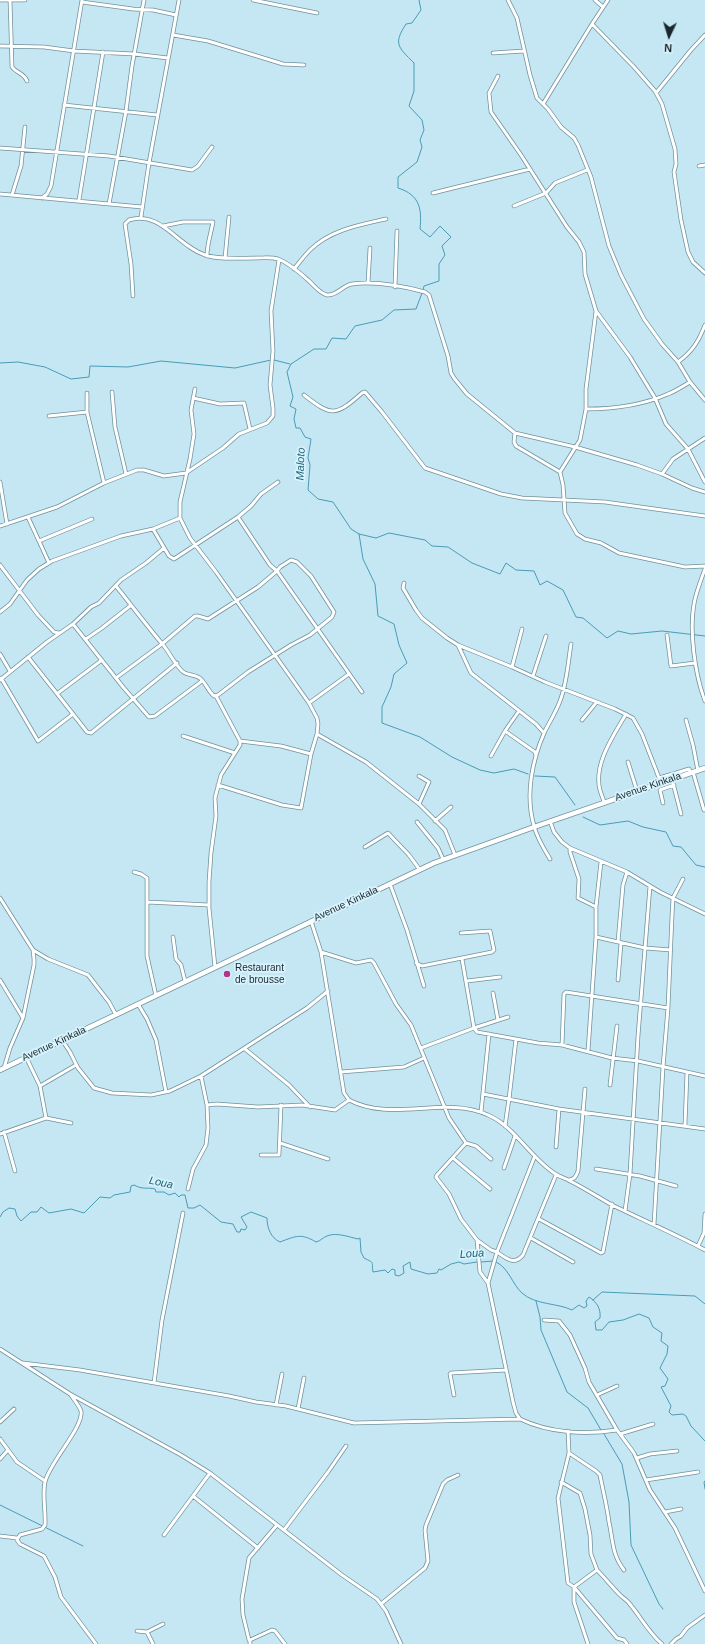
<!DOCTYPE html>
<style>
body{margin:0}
#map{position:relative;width:705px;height:1644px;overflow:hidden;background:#c4e7f3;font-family:Arial,sans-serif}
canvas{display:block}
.north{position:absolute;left:649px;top:16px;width:40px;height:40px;-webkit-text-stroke:3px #d7f3fd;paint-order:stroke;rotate:184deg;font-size:11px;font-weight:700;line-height:16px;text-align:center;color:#1a272b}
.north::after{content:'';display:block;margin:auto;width:14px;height:18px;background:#1a272b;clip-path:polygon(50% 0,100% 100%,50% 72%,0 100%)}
</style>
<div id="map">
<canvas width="705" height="1644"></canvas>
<div class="north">N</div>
</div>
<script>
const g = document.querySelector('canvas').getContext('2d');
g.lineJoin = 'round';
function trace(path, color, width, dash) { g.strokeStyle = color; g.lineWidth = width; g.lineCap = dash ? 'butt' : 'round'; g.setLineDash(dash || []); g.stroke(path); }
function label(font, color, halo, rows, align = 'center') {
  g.font = font + ' Arial,sans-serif'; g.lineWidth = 3.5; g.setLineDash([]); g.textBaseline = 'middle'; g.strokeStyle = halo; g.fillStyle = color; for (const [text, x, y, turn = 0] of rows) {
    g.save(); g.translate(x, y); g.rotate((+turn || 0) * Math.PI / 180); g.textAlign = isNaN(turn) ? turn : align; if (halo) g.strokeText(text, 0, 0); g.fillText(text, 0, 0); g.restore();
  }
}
const stream = new Path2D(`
 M419,0L421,10L412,23L406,24C393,44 398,47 414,63V91L409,106L422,120L424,130L420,140L422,147L417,162L398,177V188C420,195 422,209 420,229L430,237L440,226L451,237L442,246L445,255L439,264V281L424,286L423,290
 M422,293L416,309L394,310L382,320L355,326L346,339L332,338L326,349H314L291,364L287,372L293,397L290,406L296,409L294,419L296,428H300L305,437L311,439L308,458L310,465L308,490L318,499L333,502L351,529L359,534L376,538L389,533L425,540L432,546L448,547L472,563L500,574L506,563L516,570L534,571L540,585L547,581L563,590L576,617L583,618L607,638L618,631L631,634L662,631L705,636
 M274,360L290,364
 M0,363L18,362L45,367L71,379L89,377L90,366L128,367L161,361L235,368L271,360
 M359,534L363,559L375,584L378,616L394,624L399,645L407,663L394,674L391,687L382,707V723L420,737L452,757L480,770L494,773L514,769L528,774
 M535,776L555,777L575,805
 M583,817L600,825L628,821L643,827L666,832L673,846L681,847L696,865L705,867
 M0,1217L3,1212L9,1208L15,1209L17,1216L21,1221L31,1212H37L41,1207L49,1213L71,1209L84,1213L100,1197L110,1198L114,1195L130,1192L131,1186L134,1185C143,1190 147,1187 155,1189L156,1192H164L169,1195L175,1193L179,1197L181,1195H185L188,1208H194L200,1205L221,1222L233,1224L237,1232H240L241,1229L245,1230L247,1227L241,1217L251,1212L267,1218C267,1228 271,1238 280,1242C296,1236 301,1233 316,1242C321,1241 323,1237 327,1236C336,1232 349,1237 358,1239L360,1238L361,1252L364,1258C376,1264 371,1261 373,1272L385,1270L388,1273L392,1269L395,1270V1275L399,1276L404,1273L403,1266L410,1262L411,1269L428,1274L437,1273L439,1269L441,1270L451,1264L459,1262L464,1264L477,1262
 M481,1262L493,1261
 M496,1262C509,1268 512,1284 522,1293C535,1305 558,1303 572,1310L579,1305L584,1308L587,1306L586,1301L589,1297C597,1302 601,1309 600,1318L595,1322L596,1330H602L609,1322L623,1320L639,1314L649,1318L653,1327L662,1333L661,1341L668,1346L667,1354L660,1368L668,1379L665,1386L661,1387L671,1406L669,1412L672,1415L683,1414L686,1416L691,1426L705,1441
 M593,1300L602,1292L695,1296L705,1304
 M536,1301L540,1317L541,1330L567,1392L588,1408L601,1430
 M604,1434L622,1464L629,1502L631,1545L659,1604L663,1609
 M705,1481L704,1482L705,1489
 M0,1505L83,1546`);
const street = new Path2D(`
 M0,0H25
 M10,0L12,67C16,73 24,73 27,81
 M253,0L317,13
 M508,0L517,18L530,75L537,98L548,109L561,127L574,138L578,145L591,177L609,246L621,275L644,319L662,344L678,362L690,382L705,400
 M595,0L603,7
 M82,2L133,9L153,10L176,15
 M592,24L634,67L655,91L662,104L675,149L676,164L674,172L681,220L688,252L693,262L705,273
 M173,35L208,41L283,64L304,65
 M0,46L44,47L74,51L134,54L168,58
 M493,53L524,51
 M498,76L489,93L491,112L521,155L567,227L579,242L584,252L585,274L596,311L630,357L655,398L666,424L688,449L705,482
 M656,93L691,50L705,35
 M543,104L592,24L608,0
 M64,105L157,115
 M0,148L109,156L192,170L198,166L212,147
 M699,166L705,165
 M433,193L530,169
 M0,194L142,207
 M12,195L21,166L25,127
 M42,198L47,194L51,186L82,0
 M79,200L103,52
 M109,204L126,111L132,66L144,0
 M514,206L546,193L555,183L587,170
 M141,217L149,163L179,0
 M163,226L183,222H213C211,233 207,244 207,256
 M225,258L229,217
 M294,269C299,263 304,256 310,250C330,230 359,225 386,219
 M368,283L370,248
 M395,287L397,231
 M133,296L131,264L125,224L129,220C161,210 177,246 205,255C221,260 240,258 257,258C264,258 271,257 278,259C289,263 300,273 308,280C314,285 319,293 327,295C337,296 343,285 352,284C375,281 402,286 425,292L429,295L448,356L451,373L454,378L467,394L515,433L575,447L637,465L662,474L692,488L705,492
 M596,311L586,389V409L580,440L560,472L563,485L565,513L577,534L585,539L601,543L619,553L685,567L705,566
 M678,362C692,352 699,341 705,325
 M195,389L191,410L194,434L190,459L180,502V518L190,538L216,572L309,703L317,718L318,724L317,734L311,754L301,808L282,805L218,785
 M112,392L115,427L126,474
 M87,393V412L104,483
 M304,395C332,417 336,416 362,393L365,392L382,412L425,468L501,494L522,498L605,502L705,516
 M193,398L220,404L244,403L250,429
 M586,409C613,409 643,405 668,394C676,391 683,386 690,382
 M49,416L87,412
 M515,433L514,442L516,446L560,472
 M662,474L673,459L705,438
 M0,482L7,524
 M28,517L39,541
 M238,517L270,565L277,571L362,692
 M0,526L57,507L104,483L137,470H144L164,476L186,473L223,448L239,434L267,423L273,416V408L270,385L273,351L271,311L279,260
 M153,529L169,556L174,559L238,517L251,506L261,494L278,482
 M49,563L39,541L92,519
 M0,565L38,615L54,632L59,633
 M705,569C701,580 696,592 694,604C689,631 695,675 705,701
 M404,583L403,588L416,610L422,618L447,638L458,645L512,667L545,682L615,709L633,718L642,734L661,783
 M116,586C132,606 147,626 164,646C170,654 175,664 182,671C187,676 196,674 201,679C206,684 209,692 214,696L218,695L248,672L291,645L310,635L332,617L334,612L311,576L297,562L291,560L280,567L277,571L258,587L208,619L198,616H195L162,644L116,678
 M0,612L10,604L27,580L39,569L52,561L121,536L153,529L180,518
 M73,624L91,607L99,603L121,580L146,563L164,548
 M667,635L671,666L695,663
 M86,639L102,628L130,606
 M458,645L471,673L536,724L544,733
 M0,654L10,671
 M28,657L73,714
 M512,667L522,629
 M533,676L546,636
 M1,678L38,741L73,714L87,732L91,733L177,663
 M0,680L47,642L73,624L123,687L149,717L155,716L202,681
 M58,693L102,660
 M216,696L240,741L281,746L311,754
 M309,703L349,674
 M582,720L596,703
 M686,720L693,745L698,771
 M505,731L535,752L536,756
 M317,734L366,762L419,804L445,830L455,855
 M183,736L235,753
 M491,756L505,731L519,711
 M628,762L637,791
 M693,772L704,810
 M677,777L676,773L689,769L691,773
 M659,778L676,773
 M672,779L681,814
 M604,802C603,798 601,794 600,790C593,764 614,735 626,714
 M663,803L660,790L674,785
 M419,804L429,782L419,776
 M435,821L451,807
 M550,821L554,832L562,842L570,848L627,872L660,892L705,914
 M417,822L438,848L443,859
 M365,847L388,833L409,855L420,870
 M570,848V852L579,879L578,898L596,907
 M550,859C544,849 537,838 534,826C525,795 532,760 545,731C550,721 556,712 560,701C567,683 568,663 571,644
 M134,872L141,874L147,878V902
 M390,884L407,930L424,986
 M0,898L33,950L48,959L88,975L109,1002L116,1015
 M311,921L321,952L344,1093L349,1100
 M173,937L176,959L181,965L185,981
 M596,937L645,948L671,950
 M618,942L623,885L627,872
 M321,952L356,963L371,960L374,963L396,1004L411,1025L449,1118L466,1143
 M462,959L474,1028L477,1032L538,1043L562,1045L612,1058L638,1061L705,1076
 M416,963L422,966L492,952L494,950L490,931L461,933
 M215,967L209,908V882L211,853L216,816L215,798L221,775L240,745V741
 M0,980L23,1018
 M618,980L621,943
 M467,981L500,977
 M493,993L498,1020
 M156,996L147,956V902L209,905
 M138,1004L147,1019L156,1040L166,1092
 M62,1040L70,1052L78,1068L94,1088L112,1093L151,1095L170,1091L201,1076L307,1008L328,991
 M562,1045L564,994L566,992L668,1008
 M421,1048L474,1028L508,1017
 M245,1049L289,1085L310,1107
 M588,1051L596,937V907L601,862
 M4,1068L10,1048L23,1018L34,965V959L33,950
 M341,1072L404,1067L424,1058
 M201,1076L207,1105L217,1104L258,1107L302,1105L335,1110L349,1100C393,1123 444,1095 488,1115C514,1126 530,1157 554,1173C559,1177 565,1178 570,1181C584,1188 598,1197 612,1205C643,1220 675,1234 705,1250
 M610,1085L617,1026
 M40,1086L76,1065
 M483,1094L559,1109L705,1129
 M481,1112L489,1034
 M46,1118L71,1123
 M685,1125L687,1072
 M505,1126L509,1099L516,1039
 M4,1132L15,1171
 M0,1134L46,1118L40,1086L26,1057
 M280,1143L328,1159
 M466,1143L437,1175L436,1177L449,1194L461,1219L477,1240L480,1272L488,1283L513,1402L516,1413L520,1419
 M466,1143L476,1146L491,1159
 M556,1147L559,1109
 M261,1155H279L281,1105
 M453,1158L490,1189
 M534,1158L497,1252C506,1258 514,1266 523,1255L556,1175
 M504,1168L515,1136
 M596,1169L640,1176L676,1186
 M569,1180C575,1179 576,1176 578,1171L585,1089
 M188,1189L193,1169L206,1145L208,1128L207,1105
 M625,1211L630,1174L638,1036L650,886
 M539,1219L601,1253L603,1252L612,1204
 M654,1225L663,1067L668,1008L672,916L673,898L683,879
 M531,1238L573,1262
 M477,1240L491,1250L497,1252L488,1283
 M698,1246L704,1233L705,1214
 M544,1320L559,1321L570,1335L585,1368L589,1382L617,1430L634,1453L650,1490L675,1528L705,1591
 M0,1349L70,1394L181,1455L210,1473L342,1575L377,1599L386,1611L401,1644
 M23,1363L80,1370L229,1396L256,1402L286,1406L354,1423L520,1419C549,1433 585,1435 617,1430
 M154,1383L162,1320L183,1213
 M71,1395C74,1400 79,1405 81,1411C84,1427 49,1463 45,1482C42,1495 46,1511 45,1525L42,1529L20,1535L17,1540L20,1544L44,1556L55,1577L61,1597L96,1644
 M454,1395L450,1374L451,1373L506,1370
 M597,1395L617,1386
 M276,1405L282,1374
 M298,1409L304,1378
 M0,1422L14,1409
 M568,1431L569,1453L558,1498L568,1583L574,1587L617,1638L624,1640L627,1644
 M620,1434L653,1424
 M0,1439L17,1462L45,1481
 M569,1453L596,1471L600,1475C603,1491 607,1506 609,1522C613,1540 612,1555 624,1570
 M637,1458L650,1454L677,1451
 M0,1459L8,1450
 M646,1480L698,1472
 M561,1482L580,1493L585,1509L590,1535L591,1554L597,1570L574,1587
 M193,1496L258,1548
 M665,1512L681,1509
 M284,1530L328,1472L346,1446
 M164,1535L210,1473
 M0,1536L17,1538
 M597,1570C605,1578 612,1587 620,1595C623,1598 627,1600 629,1603C640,1616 649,1633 662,1644
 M574,1587V1602L588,1644
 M381,1604L425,1568L428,1561L425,1530L426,1525L443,1484L447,1480L458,1475
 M137,1631L147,1632L163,1624
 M147,1632L153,1644
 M249,1640L243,1615L242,1599L249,1558L277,1525
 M250,1644V1640L272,1630L275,1631L285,1644
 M671,1644L676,1639L681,1636L687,1628L705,1615`);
const primary = new Path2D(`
 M0,1070L434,863L534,827L705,768`);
const markers = [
 [227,974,4,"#b23687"]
];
const streetNames = [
 ["Avenue Kinkala",648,787,-19],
 ["Avenue Kinkala",346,904,-25],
 ["Avenue Kinkala",54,1044,-25]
];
const poiNames = [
 ["Restaurant",235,968],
 ["de brousse",235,980]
];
const waterNames = [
 ["Maloto",301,464,-88],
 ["Loua",161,1183,12],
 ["Loua",472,1254,-4]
];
trace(stream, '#499bb5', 1);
trace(street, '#70919c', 4.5);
trace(primary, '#70919c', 6);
trace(street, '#fff', 3);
trace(primary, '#fff', 4.5);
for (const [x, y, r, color] of markers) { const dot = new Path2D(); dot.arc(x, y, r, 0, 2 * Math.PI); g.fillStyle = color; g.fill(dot); trace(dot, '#d7f3fd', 1.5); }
label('10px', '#1a272b', '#d7f3fd', streetNames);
label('10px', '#1a272b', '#d7f3fd', poiNames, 'left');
label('italic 11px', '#1e5f72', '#d7f3fd', waterNames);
</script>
